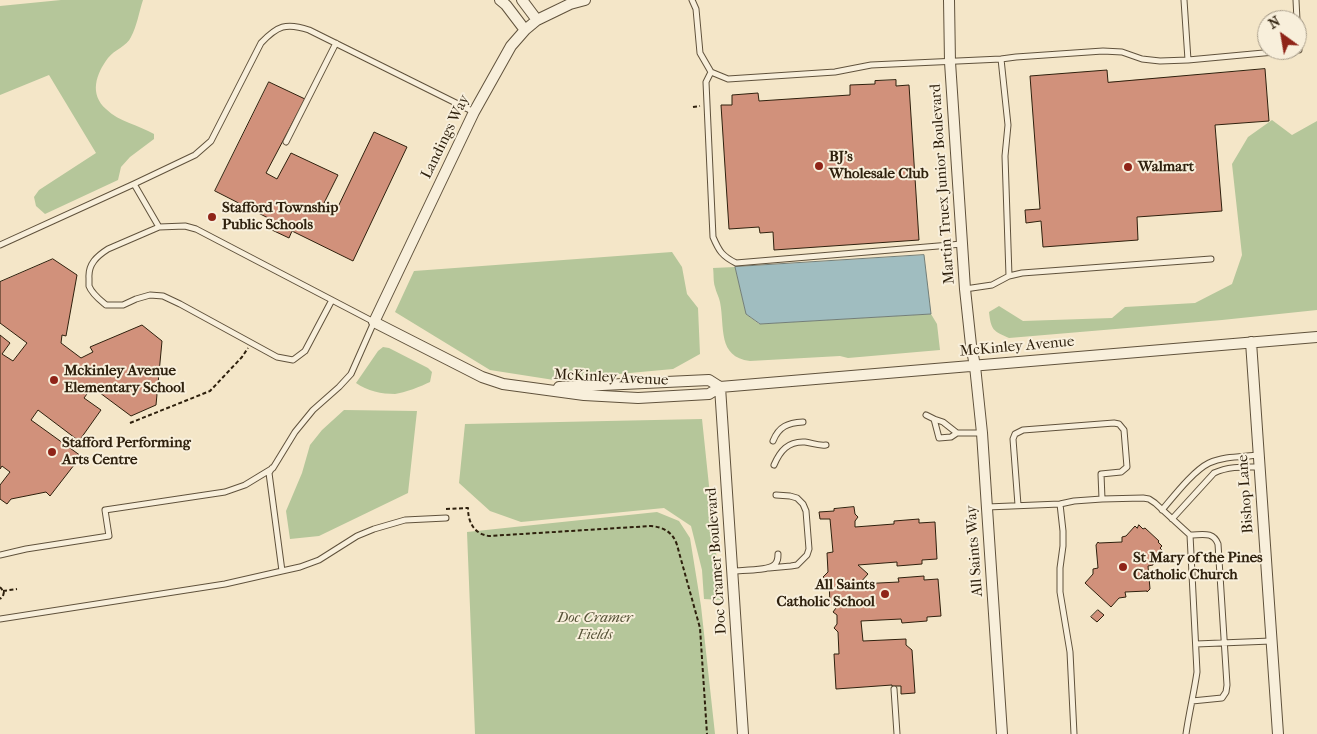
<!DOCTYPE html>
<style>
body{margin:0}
#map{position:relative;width:1317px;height:734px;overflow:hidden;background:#f4e6c8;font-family:"IM FELL French Canon",serif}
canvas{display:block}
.north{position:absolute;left:1257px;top:10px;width:50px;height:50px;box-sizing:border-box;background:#f8efdb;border:1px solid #a79c89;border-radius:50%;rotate:328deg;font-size:14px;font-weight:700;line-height:20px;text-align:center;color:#2e200d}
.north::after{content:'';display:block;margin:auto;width:18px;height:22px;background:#8f2418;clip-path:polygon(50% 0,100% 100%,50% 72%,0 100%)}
</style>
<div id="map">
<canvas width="1317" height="734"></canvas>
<div class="north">N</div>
</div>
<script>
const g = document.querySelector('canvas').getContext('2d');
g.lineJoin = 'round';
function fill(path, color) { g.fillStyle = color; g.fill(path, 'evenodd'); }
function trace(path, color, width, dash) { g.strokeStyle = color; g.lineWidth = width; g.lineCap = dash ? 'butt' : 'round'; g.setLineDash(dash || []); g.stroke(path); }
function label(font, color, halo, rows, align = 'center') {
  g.font = font + ' "IM FELL French Canon",serif'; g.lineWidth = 4; g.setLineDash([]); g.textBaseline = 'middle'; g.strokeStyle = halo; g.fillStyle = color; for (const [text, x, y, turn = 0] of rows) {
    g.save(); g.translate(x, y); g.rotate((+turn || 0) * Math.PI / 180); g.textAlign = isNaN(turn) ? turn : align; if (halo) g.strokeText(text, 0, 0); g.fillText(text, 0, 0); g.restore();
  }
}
const green = new Path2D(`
 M61,0H143C139,12 137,26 131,37C127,46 114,50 108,58C96,74 89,94 106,109C119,122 139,125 154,134V139L130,157L121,167L118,180L45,214L36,206L34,197L39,190L96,153L49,75L0,95V6Z
 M1272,120L1292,135L1317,121V310L1222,320L1009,338C993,331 991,330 989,312L999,306L1023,321L1112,318L1125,307L1195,303L1232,284L1242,255L1232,164L1248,137Z
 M672,252L682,267L687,294L698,308L700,354L673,369L554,380L490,370L395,312L414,271Z
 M735,267L746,314L759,324L931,314L937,324L940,350L848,358L840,356L750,361C717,357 725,327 720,302C719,297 716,292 715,287C713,281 714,274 713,268Z
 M383,347L389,348L428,368L432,372L430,382C422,386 404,393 395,394C382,394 367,391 356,383L378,351Z
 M344,410L417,411L408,493L319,536L290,539L286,511L302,473L310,445L322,430Z
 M702,419L721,600L704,599L702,570L691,526L664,508L521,522L490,511L459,483L465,424Z
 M657,512L679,521L690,538L701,606L715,734H475L467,532Z`);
const water = new Path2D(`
 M924,255L931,314L760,324L746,314L735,267Z`);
const building = new Path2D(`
 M1265,69L1269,121L1215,125L1222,211L1137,217L1138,240L1043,247L1041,221L1026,223L1025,210L1040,209L1030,76L1107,70L1108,82Z
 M896,80V86L909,85L919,240L774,250L773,232L760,233L759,227L729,229L721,105H732V95L758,93L759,101L850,95V85L875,84V81Z
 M269,82L305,99L266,173L277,179L291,153L338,175L323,205L336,211L374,132L407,147L353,261L292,231L289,238L272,230L276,222L215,191Z
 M53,259L77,275L66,336L62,335L61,343L81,358L93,352L90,347L142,325L162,341L156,405L131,416L92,387L84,398L101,410L79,441L38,410L31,420L81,456L50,496L46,492L11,499L7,504L0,499V485L10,472L2,466L0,469V335L10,343L2,354L13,361L27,343L0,323V282Z
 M854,507L855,514L858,517L855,521V527L894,524V521L919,519V523L935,522L937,559L922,560V564L897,566V562L858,565L868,574L859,584L899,582L898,578L924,576V580L938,579L941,616L927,617V621L902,623L901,619L861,621L863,641L906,639V645L912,650L915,693L901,694V686H892V685L836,689L834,654H839L838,632L834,628L837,624V615L833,612L836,608V604H830L829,582L823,577L828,572L827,553L833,552L830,519H820L819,512L834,511V509Z
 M1139,525L1143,529L1145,528L1159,541L1158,542L1162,546L1160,548L1162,550L1153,560V565L1148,566L1150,589L1147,592V591L1125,592L1126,597L1119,598L1111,607L1085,583L1093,574V569L1098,568L1096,545L1098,542L1099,543L1122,542V537L1126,536L1135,526L1137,528Z
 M1098,610L1104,615L1097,622L1091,617Z`);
const path = new Path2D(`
 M693,107L700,106
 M130,423L210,391L242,357L248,348
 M446,509L468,508C468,522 474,534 489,536L651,526C663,527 673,532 677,545L700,628L707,734
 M0,587L4,592L3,596L0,599
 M3,591L17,589`);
const lane = new Path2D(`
 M692,0L696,9L700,53L711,72L728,79L835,72L871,65L1001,59L1016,57L1103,51L1122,52L1142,59L1160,61L1188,60L1296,50
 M1184,0L1188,60
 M1296,0L1297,20
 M1297,21L1299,50H1297
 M1001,59L1008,125L1005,156L1009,276
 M711,72L706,82L713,237C719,251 722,256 736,263L962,244
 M286,142L336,43
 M134,184L159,227
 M0,245L134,184L195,155L211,141L261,43C277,26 286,22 309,30L474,112
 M965,289L992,285L1009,276L1022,273L1211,259
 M926,415L934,419
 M957,433L943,422L934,419L939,438L951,437L957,433H982
 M773,441C779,426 788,423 803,422
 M774,465C780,451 788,441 805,442C812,443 818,446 826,445
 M272,468L269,473L282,571
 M1060,504L1063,531V546L1060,568V592L1070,652L1074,734
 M1018,505L1013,439L1015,434L1023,430L1114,423L1119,424L1124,430L1127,467L1121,472L1101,474L1102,499
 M987,507L1060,504L1074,501L1102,499L1143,498L1149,499L1155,503L1190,535L1197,672C1194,693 1189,713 1186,734
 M1162,510C1174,496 1193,471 1209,463C1224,456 1242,457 1259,455
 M1172,519L1214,473C1229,466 1244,467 1260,467
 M1190,535C1202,535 1213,531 1218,544L1227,685L1226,692L1222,698L1192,701
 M0,555L26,549L109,536L105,510L225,492L245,485L273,468L295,432L313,410L339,387L351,374L374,322L196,229L185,226L159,227L108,249C97,256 88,264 89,278C89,279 89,285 89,286C92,294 100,300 106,305H123L136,299L150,295L163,296L180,304L277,357L293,360L305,351L332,300
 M769,568L791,566L797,565L807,555L809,549L806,511L803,504L797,498L790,496L776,495
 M733,571C743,570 767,571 774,565C778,562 778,558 778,554
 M0,619L225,584L282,571L300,567L319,560L357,536L374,529L405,520L446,518
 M1196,644L1271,641
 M894,689L897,734`);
const street = new Path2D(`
 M500,0L506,5L525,30
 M522,0L537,20
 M585,0L570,4L537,20L525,30L511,46L474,112L374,322L482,377L503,384L584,395L638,398L709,394L720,387L1317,337
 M949,0L950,62L965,289L971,345L975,366L982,433L1002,734
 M1251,342L1278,734
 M559,387L709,380L720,387
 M720,387L743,734`);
const markers = [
 [819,166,5,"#8f2418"],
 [1128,167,5,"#8f2418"],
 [212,217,5,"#8f2418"],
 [54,380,5,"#8f2418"],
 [52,452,5,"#8f2418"],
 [1123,567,5,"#8f2418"],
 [885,594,5,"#8f2418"]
];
const streetNames = [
 ["Landings Way",446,137,-64],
 ["Martin Truex Junior Boulevard",943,184,-94],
 ["McKinley Avenue",1017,347,-5],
 ["McKinley Avenue",611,378,3],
 ["Bishop Lane",1246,494,-94],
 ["All Saints Way",975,551,-94],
 ["Doc Cramer Boulevard",717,561,-94]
];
const poiNames = [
 ["BJ's",829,157],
 ["Wholesale Club",829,174],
 ["Walmart",1138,167],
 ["Stafford Township",222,208],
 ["Public Schools",222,225],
 ["Mckinley Avenue",64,371],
 ["Elementary School",64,388],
 ["Stafford Performing",62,443],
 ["Arts Centre",62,460],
 ["St Mary of the Pines",1133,558],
 ["Catholic Church",1133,575],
 ["All Saints",875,585,"right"],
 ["Catholic School",875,602,"right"]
];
const parkNames = [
 ["Doc Cramer",595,618],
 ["Fields",595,635]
];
fill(green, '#b5c69a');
fill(water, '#a0bdc0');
trace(water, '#727e78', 1);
fill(building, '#d1917b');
trace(building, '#2e200d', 1);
trace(lane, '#60523c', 7);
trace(street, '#60523c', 12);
trace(path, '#2e200d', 2, [4, 2.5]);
trace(lane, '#f8efdb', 5);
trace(street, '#f8efdb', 10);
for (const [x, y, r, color] of markers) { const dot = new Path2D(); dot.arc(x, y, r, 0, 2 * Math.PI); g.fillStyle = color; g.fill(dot); trace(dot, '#f8efdb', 2); }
label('15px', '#2e200d', '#f8efdb', streetNames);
label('bold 15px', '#2e200d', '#f8efdb', poiNames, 'left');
label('italic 15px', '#565237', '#f8efdb', parkNames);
</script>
